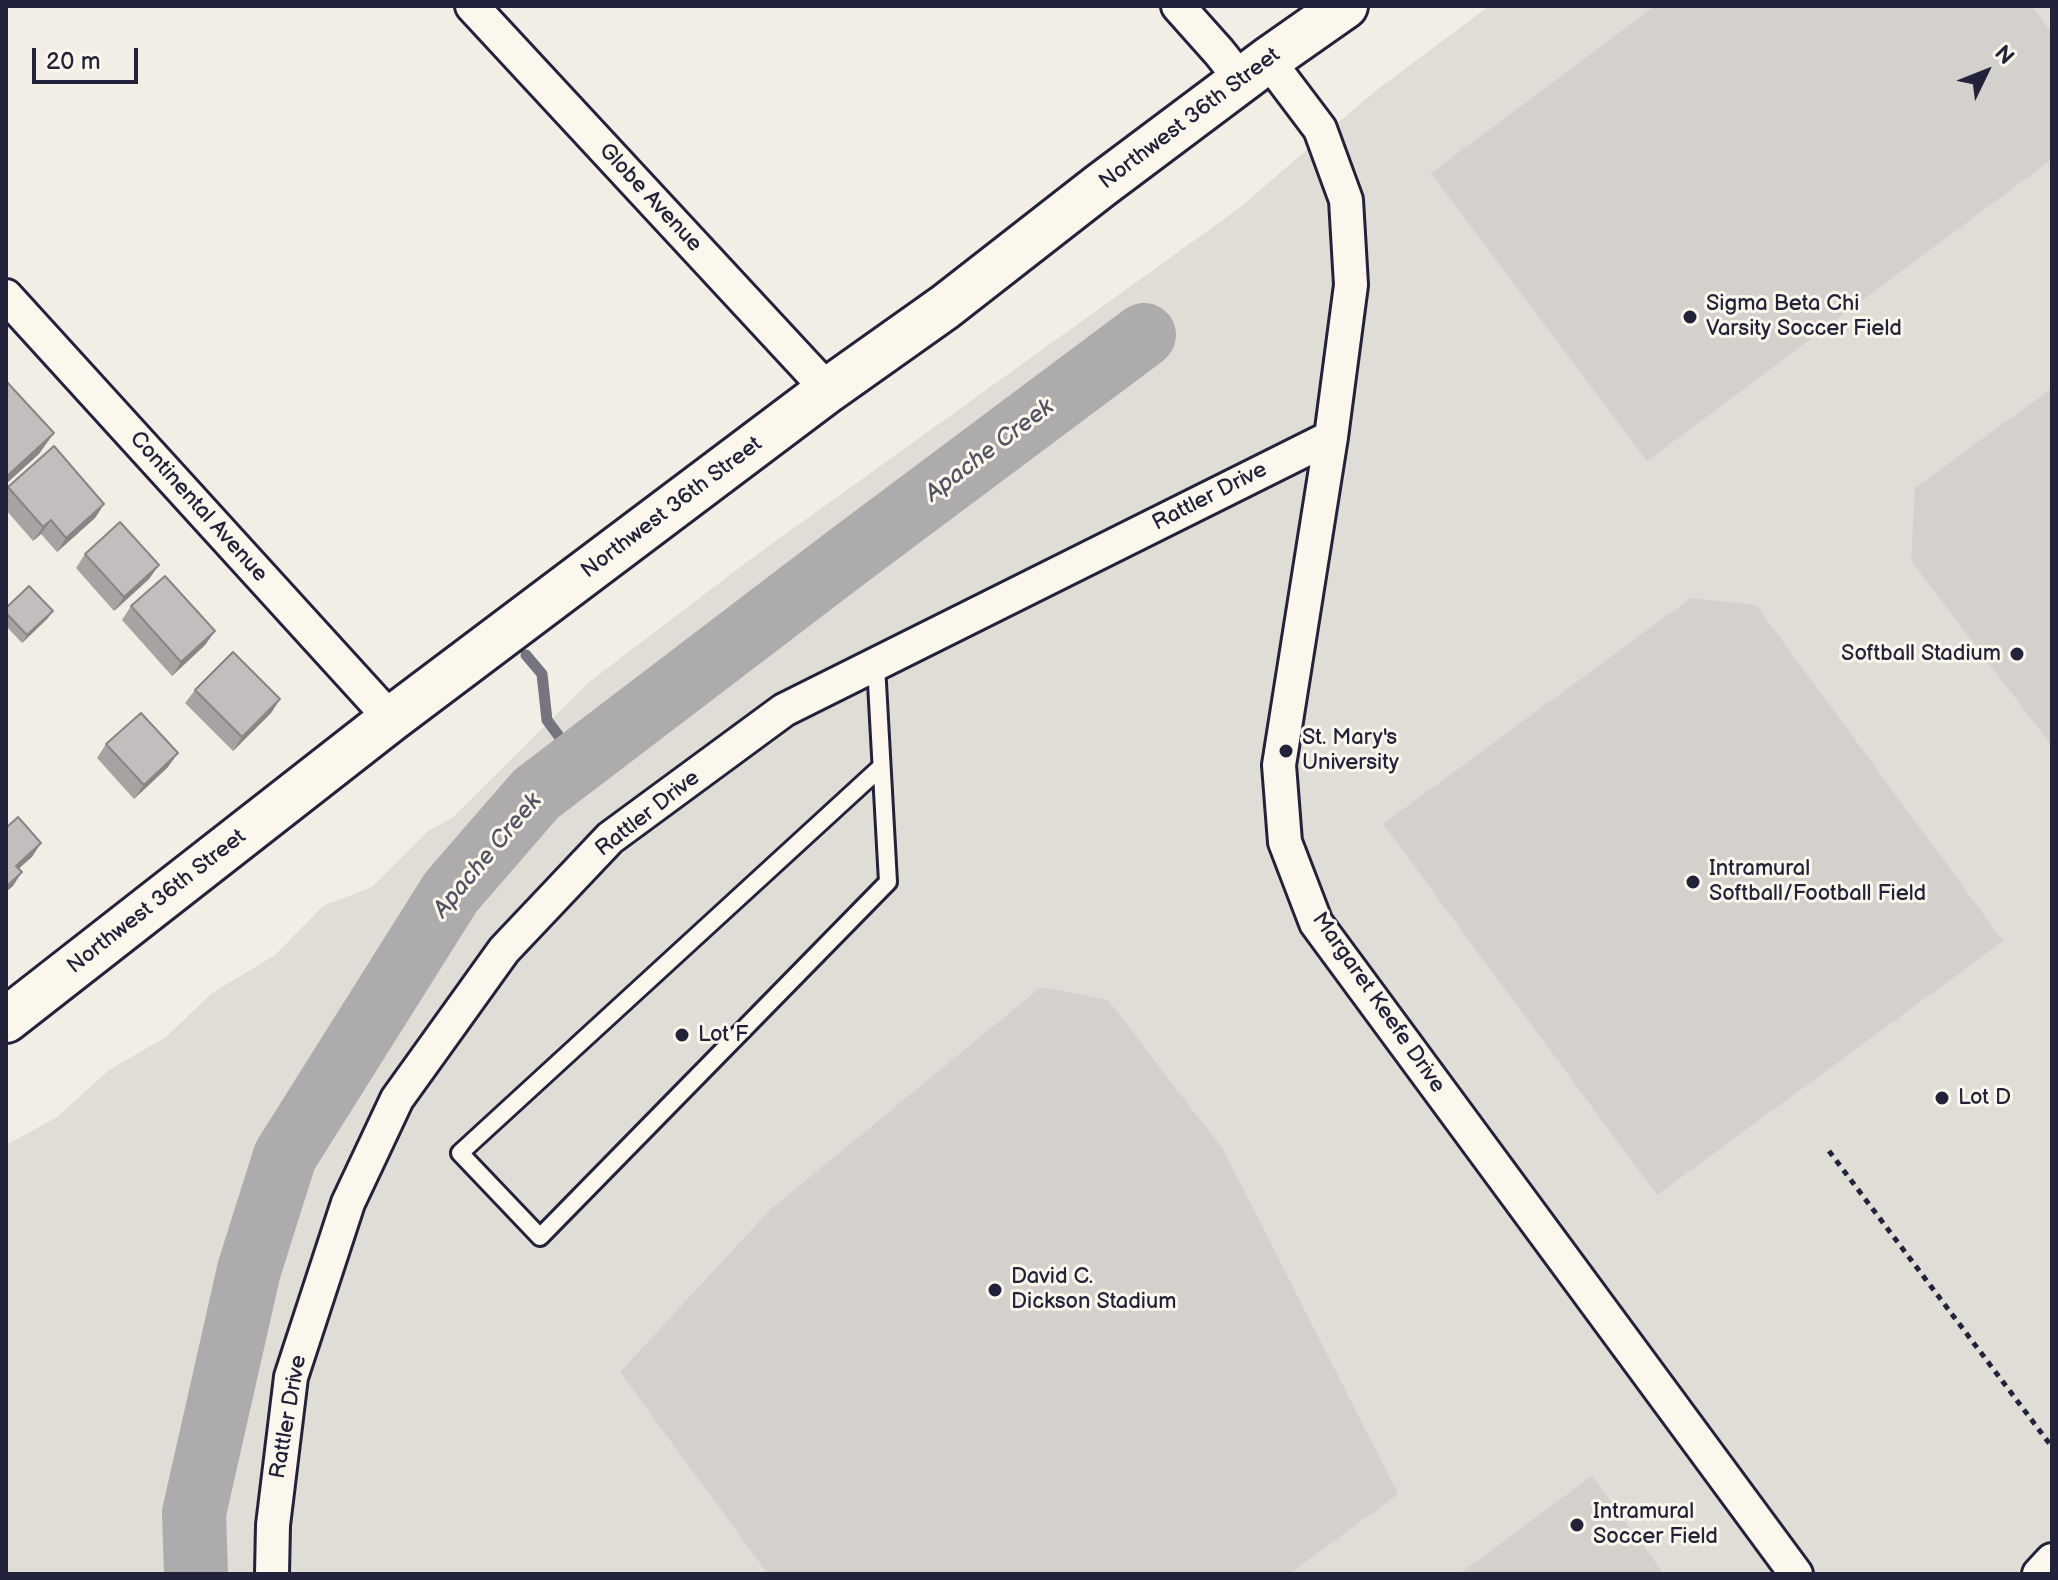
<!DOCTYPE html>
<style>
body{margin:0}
#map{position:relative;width:2058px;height:1580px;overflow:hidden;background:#f2eee5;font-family:"Balsamiq Sans",sans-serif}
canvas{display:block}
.frame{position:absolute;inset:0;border:8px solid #22223b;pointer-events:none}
.north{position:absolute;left:1946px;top:32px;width:80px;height:80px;-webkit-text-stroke:6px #fbf7ec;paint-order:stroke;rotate:47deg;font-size:22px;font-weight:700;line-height:32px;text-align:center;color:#22223b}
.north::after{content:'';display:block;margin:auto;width:28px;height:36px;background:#22223b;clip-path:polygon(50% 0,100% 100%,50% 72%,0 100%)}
.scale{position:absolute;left:32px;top:48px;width:106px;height:36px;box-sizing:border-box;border:4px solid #22223b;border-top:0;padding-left:10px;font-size:24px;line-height:28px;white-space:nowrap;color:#22223b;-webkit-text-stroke:6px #fbf7ec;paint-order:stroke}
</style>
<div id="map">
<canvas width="2058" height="1580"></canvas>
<div class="frame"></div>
<div class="north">N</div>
<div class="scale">20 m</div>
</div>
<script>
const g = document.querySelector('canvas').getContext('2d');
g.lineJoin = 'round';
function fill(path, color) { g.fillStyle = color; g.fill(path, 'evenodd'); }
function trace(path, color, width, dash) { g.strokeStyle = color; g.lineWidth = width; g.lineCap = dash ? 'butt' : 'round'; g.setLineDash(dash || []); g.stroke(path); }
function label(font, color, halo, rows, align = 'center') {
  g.font = font + ' "Balsamiq Sans",sans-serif'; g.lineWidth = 6; g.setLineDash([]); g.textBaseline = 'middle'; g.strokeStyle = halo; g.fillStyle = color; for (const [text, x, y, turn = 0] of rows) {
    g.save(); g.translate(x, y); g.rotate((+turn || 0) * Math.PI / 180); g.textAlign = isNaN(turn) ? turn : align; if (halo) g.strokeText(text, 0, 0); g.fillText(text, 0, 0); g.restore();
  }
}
const built = new Path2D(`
 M1489,6H2052V1574H6V1145L57,1117L109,1070L166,1037L212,993L275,955L323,906L372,887L429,830L451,819L588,683L748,561L1238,209L1374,92Z`);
const green = new Path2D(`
 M1655,6H2032L2052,33V159L1647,461L1431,173Z
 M2052,388V746L1911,561L1915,488Z
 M1691,598L1756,605L2003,941L1657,1195L1383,824Z
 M1041,987L1108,1000L1224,1151L1398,1494L1289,1574H768L620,1372L771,1209Z
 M1592,1476L1664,1574H1459Z`);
const stream = new Path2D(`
 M526,655L542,674L547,720L578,762`);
const river = new Path2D(`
 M196,1574L194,1513L249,1270L285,1156L451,892L536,794L847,557L1144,335`);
const path = new Path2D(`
 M1829,1151L2052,1447`);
const service = new Path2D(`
 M876,665L888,882L540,1237L460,1153L881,767`);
const minor = new Path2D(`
 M472,6L828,390
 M1178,6L1219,52L1242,81
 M1268,60L1320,129L1346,200L1351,285L1331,437L1279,765L1285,842L1316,923L1796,1574
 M6,296L391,719
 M272,1574L273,1525L291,1377L348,1203L397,1099L504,950L610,838L784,710L1331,437
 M2039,1574L2052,1560`);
const secondary = new Path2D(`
 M6,1020L391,719L828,390L945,307L1100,186L1268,60L1345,6`);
const wall = new Path2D(`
 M8,487L104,504L95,518L57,552L41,534L33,541L6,510V489Z
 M85,554L159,565L149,579L114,611L76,568Z
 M131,606L215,631L205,645L172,676L122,620Z
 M6,608L48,618L22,643L6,626Z
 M195,690L280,699L271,713L233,751L185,703Z
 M106,744L168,767L134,799L97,758Z`);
const shadedWall = new Path2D(`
 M54,433L39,454L6,484V477Z
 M104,504L95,518L57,552L66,538Z
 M51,520L41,534L33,541L43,527Z
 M159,565L149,579L114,611L124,597Z
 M53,611L48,618L22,643L27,635Z
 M215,631L205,645L172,676L181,662Z
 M280,699L271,713L233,751L242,737Z
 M178,753L168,767L134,799L144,785Z
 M41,843L32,857L6,880L16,866Z
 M22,872L13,886L6,892V887Z`);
const building = new Path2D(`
 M6,381L54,433L6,477Z
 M54,446L104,504L66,538L51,520L43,527L8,487Z
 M120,522L159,565L124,597L85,554Z
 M165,576L215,631L181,662L131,606Z
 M29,586L53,611L27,635L6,613V608Z
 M233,652L280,699L242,737L195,690Z
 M141,713L178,753L144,785L106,744Z
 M18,817L41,843L16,866L22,872L6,887V828Z`);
const markers = [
 [1690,317,8,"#22223b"],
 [2017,654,8,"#22223b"],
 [1286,751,8,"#22223b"],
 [1693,882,8,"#22223b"],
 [682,1035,8,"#22223b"],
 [1942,1098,8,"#22223b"],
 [995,1290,8,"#22223b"],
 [1577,1525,8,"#22223b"]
];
const streetNames = [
 ["Northwest 36th Street",1190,119,-37],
 ["Globe Avenue",650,198,47],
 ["Rattler Drive",1210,497,-27],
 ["Continental Avenue",198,507,48],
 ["Northwest 36th Street",672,508,-37],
 ["Rattler Drive",648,814,-38],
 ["Northwest 36th Street",157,902,-38],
 ["Margaret Keefe Drive",1378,1003,55],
 ["Rattler Drive",289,1417,-80]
];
const poiNames = [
 ["Sigma Beta Chi",1706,304],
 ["Varsity Soccer Field",1706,329],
 ["Softball Stadium",2001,654,"right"],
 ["St. Mary's",1302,738],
 ["University",1302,763],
 ["Intramural",1709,869],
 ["Softball/Football Field",1709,894],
 ["Lot F",698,1035],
 ["Lot D",1958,1098],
 ["David C.",1011,1277],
 ["Dickson Stadium",1011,1302],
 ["Intramural",1593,1512],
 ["Soccer Field",1593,1537]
];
const waterNames = [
 ["Apache Creek",990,451,-37],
 ["Apache Creek",488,856,-50]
];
fill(built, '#e0dcd6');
fill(green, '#d4d1cc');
trace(stream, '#76747f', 11);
trace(river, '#aeabad', 64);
trace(service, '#22223b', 22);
trace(minor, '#22223b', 38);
trace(secondary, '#22223b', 50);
trace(path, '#22223b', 5, [6, 6]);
trace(service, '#fbf7ec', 16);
trace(minor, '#fbf7ec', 32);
trace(secondary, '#fbf7ec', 44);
fill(wall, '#a7a3a3');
fill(shadedWall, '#888585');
fill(building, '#c2bebe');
trace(building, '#888585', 2);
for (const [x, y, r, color] of markers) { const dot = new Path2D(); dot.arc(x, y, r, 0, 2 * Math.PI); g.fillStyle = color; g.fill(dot); trace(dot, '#fbf7ec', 3); }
label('22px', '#22223b', '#fbf7ec', streetNames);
label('22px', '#22223b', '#fbf7ec', poiNames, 'left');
label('italic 24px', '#535263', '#fbf7ec', waterNames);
</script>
